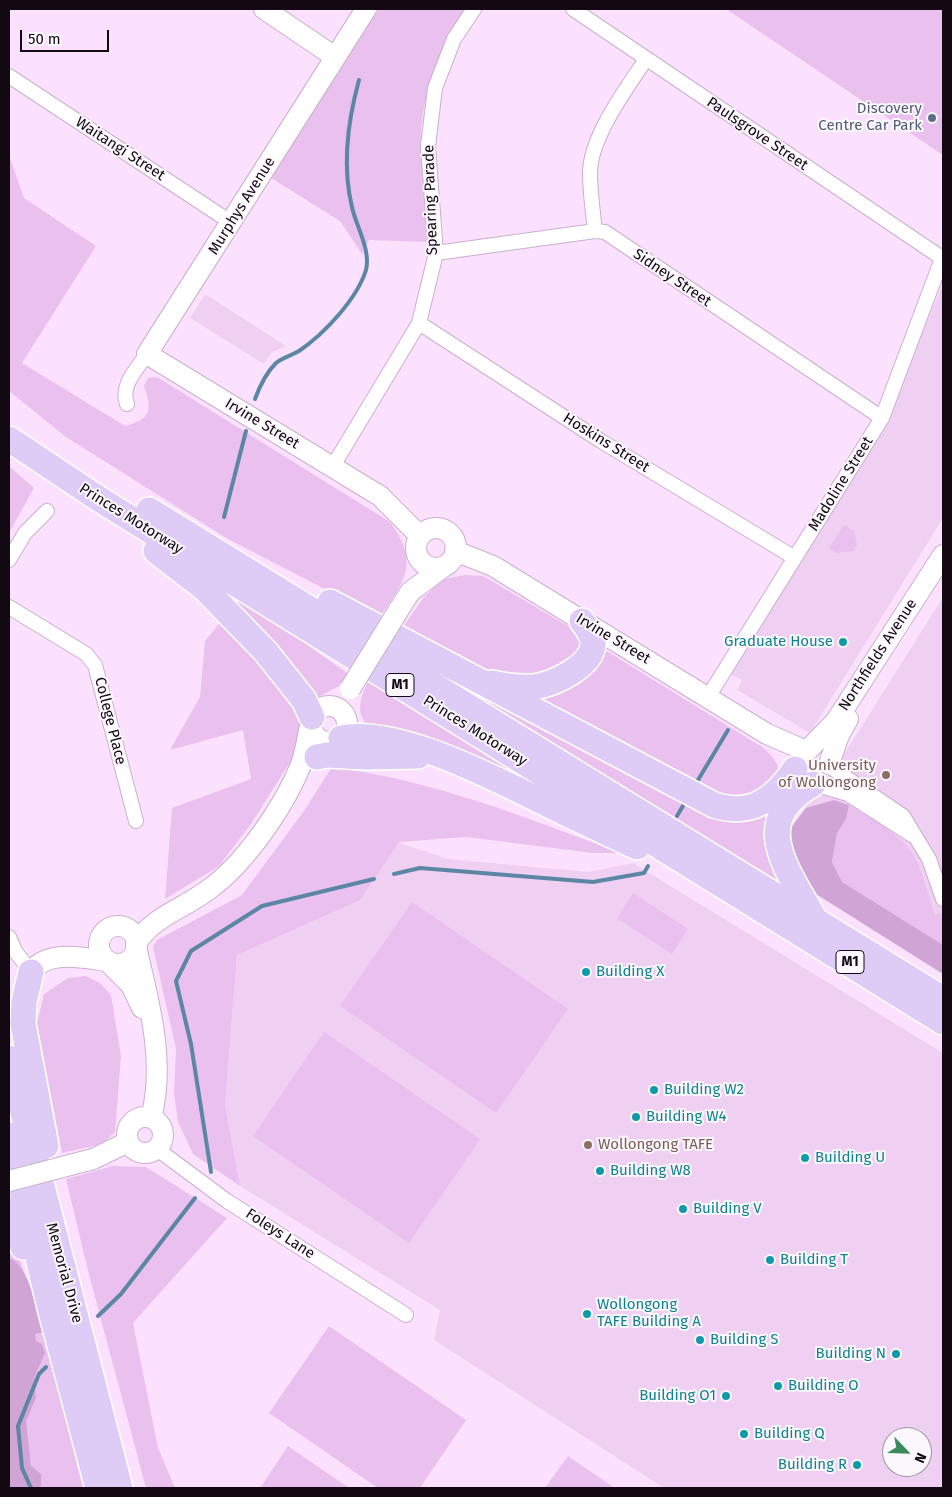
<!DOCTYPE html>
<style>
body{margin:0}
#map{position:relative;width:952px;height:1497px;overflow:hidden;background:#fce1ff;font-family:"Fira Sans",sans-serif}
canvas{display:block}
.frame{position:absolute;inset:0;border:10px solid #120913;pointer-events:none}
.north{position:absolute;left:882px;top:1427px;width:50px;height:50px;box-sizing:border-box;background:#fcf7fd;border:1px solid #9e989f;border-radius:50%;rotate:114deg;font-size:14px;font-weight:700;line-height:20px;text-align:center;color:#120913}
.north::after{content:'';display:block;margin:auto;width:18px;height:22px;background:#398b5c;clip-path:polygon(50% 0,100% 100%,50% 72%,0 100%)}
.scale{position:absolute;left:20px;top:30px;width:89px;height:22px;box-sizing:border-box;border:2px solid #120913;border-top:0;padding-left:6px;font-size:15px;line-height:18px;white-space:nowrap;color:#120913;-webkit-text-stroke:4px #fcf7fd;paint-order:stroke}
</style>
<div id="map">
<canvas width="952" height="1497"></canvas>
<div class="frame"></div>
<div class="north">N</div>
<div class="scale">50 m</div>
</div>
<script>
const g = document.querySelector('canvas').getContext('2d');
g.lineJoin = 'round';
function fill(path, color) { g.fillStyle = color; g.fill(path, 'evenodd'); }
function trace(path, color, width, dash) { g.strokeStyle = color; g.lineWidth = width; g.lineCap = dash ? 'butt' : 'round'; g.setLineDash(dash || []); g.stroke(path); }
function label(font, color, halo, rows, align = 'center') {
  g.font = font + ' "Fira Sans",sans-serif'; g.lineWidth = 4; g.setLineDash([]); g.textBaseline = 'middle'; g.strokeStyle = halo; g.fillStyle = color; for (const [text, x, y, turn = 0] of rows) {
    g.save(); g.translate(x, y); g.rotate((+turn || 0) * Math.PI / 180); g.textAlign = isNaN(turn) ? turn : align; if (halo) g.strokeText(text, 0, 0); g.fillText(text, 0, 0); g.restore();
  }
}
const built = new Path2D(`
 M943,283V518L810,733L737,690L742,680L730,674L887,417Z
 M205,294L286,346L272,352L264,364L190,318Z
 M943,597V974L787,833L852,742Z
 M304,811L448,859L588,872L633,863L943,1053V1488H664L434,1340L440,1310L240,1186L225,1105L242,895ZM892,1437H922V1467H892Z`);
const green = new Path2D(`
 M379,9H466C438,52 418,101 421,154C422,183 427,213 428,242L369,240L362,254L340,221L271,178Z
 M726,9H943V155Z
 M9,155L24,198L96,246L22,363L125,426C152,419 152,410 144,386L148,378L157,377L390,522C421,564 404,581 379,619L319,586L228,539L66,437L9,391Z
 M9,466L34,488L9,533Z
 M844,525L854,531L857,545L853,551L836,553L829,548Z
 M465,575L483,576L585,636L589,642L552,676H495L401,630L424,597L444,579Z
 M240,597L347,673L339,686L313,700L235,605Z
 M222,620L266,664L302,717L299,748L251,824L219,866L165,899L172,808L251,779L243,730L170,750L200,697L205,641Z
 M605,650L762,747C802,779 760,792 731,801L525,697L582,672Z
 M369,680L526,781L369,726C354,714 361,695 369,680Z
 M471,682L700,806L783,805L792,889L463,689Z
 M332,767C436,781 524,817 621,853H593L466,837L399,842L360,900L237,955L225,1105L240,1186L193,1154L178,1122L174,1093L176,1049L153,947L157,940L242,895L304,811Z
 M849,805C874,821 906,835 918,864C925,880 929,898 935,915L940,913L943,922V945L842,882L832,862L837,833L846,819Z
 M633,893L688,929L672,954L617,918Z
 M412,902L568,1009L496,1113L340,1006Z
 M86,976L100,983L111,995L121,1056L115,1132L102,1144L62,1153L37,1023L44,994L68,978Z
 M324,1032L480,1139L409,1243L253,1136Z
 M113,1166L146,1167L227,1218L133,1323L158,1448L175,1488H146L88,1271L66,1179Z
 M9,1224L47,1346L83,1488H23L9,1324Z
 M329,1326L466,1420L420,1488H378L269,1413Z
 M288,1446L349,1488H260Z
 M568,1456L615,1488H545Z`);
const forest = new Path2D(`
 M834,800L849,805L846,819L837,833L832,862L842,882L943,945V974L789,877L787,833L806,808Z
 M9,1258C28,1263 38,1313 44,1332L35,1334L36,1341L42,1344L45,1353L34,1378L36,1398L26,1421L31,1466L41,1474V1488H9Z`);
const stream = new Path2D(`
 M255,399C259,388 267,372 276,363C282,358 292,355 299,351C324,334 357,299 366,270C371,250 356,226 352,207C342,166 348,120 359,80
 M224,517L246,431
 M695,785L728,730
 M677,816L684,804
 M394,874L420,868L593,882L644,873L648,866
 M211,1172L191,1044L176,981L191,951L262,906L374,879
 M98,1316L121,1294L195,1198
 M31,1488L22,1468L18,1426L39,1374L46,1367`);
const street = new Path2D(`
 M573,9L942,258
 M9,76L232,223
 M595,231C593,212 590,192 590,173C590,137 627,88 646,59
 M436,253L595,231L605,232L882,418
 M419,323L601,441L795,558
 M127,404C120,385 137,369 147,354
 M333,466L419,323L436,253L428,146L435,88L454,39L474,9
 M9,560L25,533L47,511
 M9,607L86,654L95,665L136,821
 M708,697L882,418L943,256
 M829,766L903,816L929,859L943,899
 M814,784L848,794L912,835
 M9,937L15,951L31,972
 M157,1149L227,1201L406,1315`);
const secondary = new Path2D(`
 M264,9L335,57
 M366,9L147,354L380,496L420,536
 M416 548a20 20 0 1 1 40 0a20 20 0 1 1-40 0Z
 M455,551L493,566L767,734L806,751
 M398,611L410,592L446,565
 M311 724a18 18 0 1 1 36 0a18 18 0 1 1-36 0Z
 M807,751L836,721L943,555
 M829,764L839,735L848,719
 M99 945a19 19 0 1 1 38 0a19 19 0 1 1-38 0Z
 M136,944C153,916 183,909 208,890C245,864 286,804 302,762C306,749 308,735 311,721
 M136,947C149,1002 166,1062 151,1118
 M108,962L131,985L142,1008
 M31,972C47,949 84,958 107,961
 M127 1135a18 18 0 1 1 36 0a18 18 0 1 1-36 0Z
 M93,1159L128,1142`);
const highway = new Path2D(`
 M9,439L99,499L943,1022
 M149,510L943,999
 M156,551L204,588L266,652L304,700L312,717
 M330,602L714,805C751,817 775,799 795,769
 M492,683C507,686 524,689 539,686C557,682 591,666 593,645C594,636 587,628 582,621
 M341,738C400,726 503,783 557,809C583,822 610,834 637,847
 M317,757L327,755L365,757L418,756
 M813,784C747,821 788,870 814,918
 M31,972L24,1002L23,1024L46,1146
 M9,1058L120,1488
 M9,1135L51,1312L98,1488
 M9,1210L23,1247`);
const secondaryBridge = new Path2D(`
 M350,689L398,611
 M9,1181L93,1159`);
const markers = [
 [932,118,5,"#5c6f8a"],
 [843,642,5,"#0f9aa8"],
 [886,775,5,"#8d6e63"],
 [586,972,5,"#0f9aa8"],
 [654,1090,5,"#0f9aa8"],
 [636,1117,5,"#0f9aa8"],
 [588,1145,5,"#8d6e63"],
 [805,1158,5,"#0f9aa8"],
 [600,1171,5,"#0f9aa8"],
 [683,1209,5,"#0f9aa8"],
 [770,1260,5,"#0f9aa8"],
 [587,1314,5,"#0f9aa8"],
 [700,1340,5,"#0f9aa8"],
 [896,1354,5,"#0f9aa8"],
 [778,1386,5,"#0f9aa8"],
 [726,1396,5,"#0f9aa8"],
 [744,1434,5,"#0f9aa8"],
 [857,1465,5,"#0f9aa8"]
];
const shields = [
 [400,685,28],
 [850,962,28]
];
const shieldNames = [
 ["M1",400,685],
 ["M1",850,962]
];
const serviceNames = [
 ["Discovery",922,109],
 ["Centre Car Park",922,126]
];
const streetNames = [
 ["Paulsgrove Street",757,134,34],
 ["Waitangi Street",120,149,33],
 ["Spearing Parade",431,200,-92],
 ["Murphys Avenue",242,206,-58],
 ["Sidney Street",672,278,34],
 ["Irvine Street",262,424,31],
 ["Hoskins Street",606,443,32],
 ["Madoline Street",841,484,-58],
 ["Princes Motorway",131,519,32],
 ["Irvine Street",613,639,31],
 ["Northfields Avenue",878,655,-57],
 ["College Place",110,721,76],
 ["Princes Motorway",475,731,32],
 ["Foleys Lane",280,1234,33],
 ["Memorial Drive",64,1273,75]
];
const cultureNames = [
 ["Graduate House",833,642,"right"],
 ["Building X",596,972],
 ["Building W2",664,1090],
 ["Building W4",646,1117],
 ["Building U",815,1158],
 ["Building W8",610,1171],
 ["Building V",693,1209],
 ["Building T",780,1260],
 ["Wollongong",597,1305],
 ["TAFE Building A",597,1322],
 ["Building S",710,1340],
 ["Building N",886,1354,"right"],
 ["Building O",788,1386],
 ["Building O1",716,1396,"right"],
 ["Building Q",754,1434],
 ["Building R",847,1465,"right"]
];
const educationNames = [
 ["University",876,766],
 ["of Wollongong",876,783],
 ["Wollongong TAFE",598,1145,"left"]
];
fill(built, '#efd0f2');
fill(green, '#eac0ef');
fill(forest, '#d1a4d6');
trace(stream, '#5b86a4', 4);
trace(street, '#c9b0cc', 16);
trace(secondary, '#c9b0cc', 22);
trace(highway, '#fff', 28);
trace(street, '#fff', 14);
trace(secondary, '#fff', 20);
trace(highway, '#deccf6', 25);
trace(secondaryBridge, '#c9b0cc', 22, []);
trace(secondaryBridge, '#fff', 20);
for (const [x, y, r, color] of markers) { const dot = new Path2D(); dot.arc(x, y, r, 0, 2 * Math.PI); g.fillStyle = color; g.fill(dot); trace(dot, '#fcf7fd', 2); }
for (const [x, y, w] of shields) { const box = new Path2D(); box.roundRect(x - w / 2, y - 11.5, w, 23, 4); g.fillStyle = '#fcf7fd'; g.fill(box); trace(box, '#120913', 1); }
label('bold 14px', '#120913', null, shieldNames);
label('15px', '#4e5e75', '#fcf7fd', serviceNames, 'right');
label('15px', '#120913', '#fcf7fd', streetNames);
label('15px', '#0d838f', '#fcf7fd', cultureNames, 'left');
label('15px', '#785e54', '#fcf7fd', educationNames, 'right');
</script>
